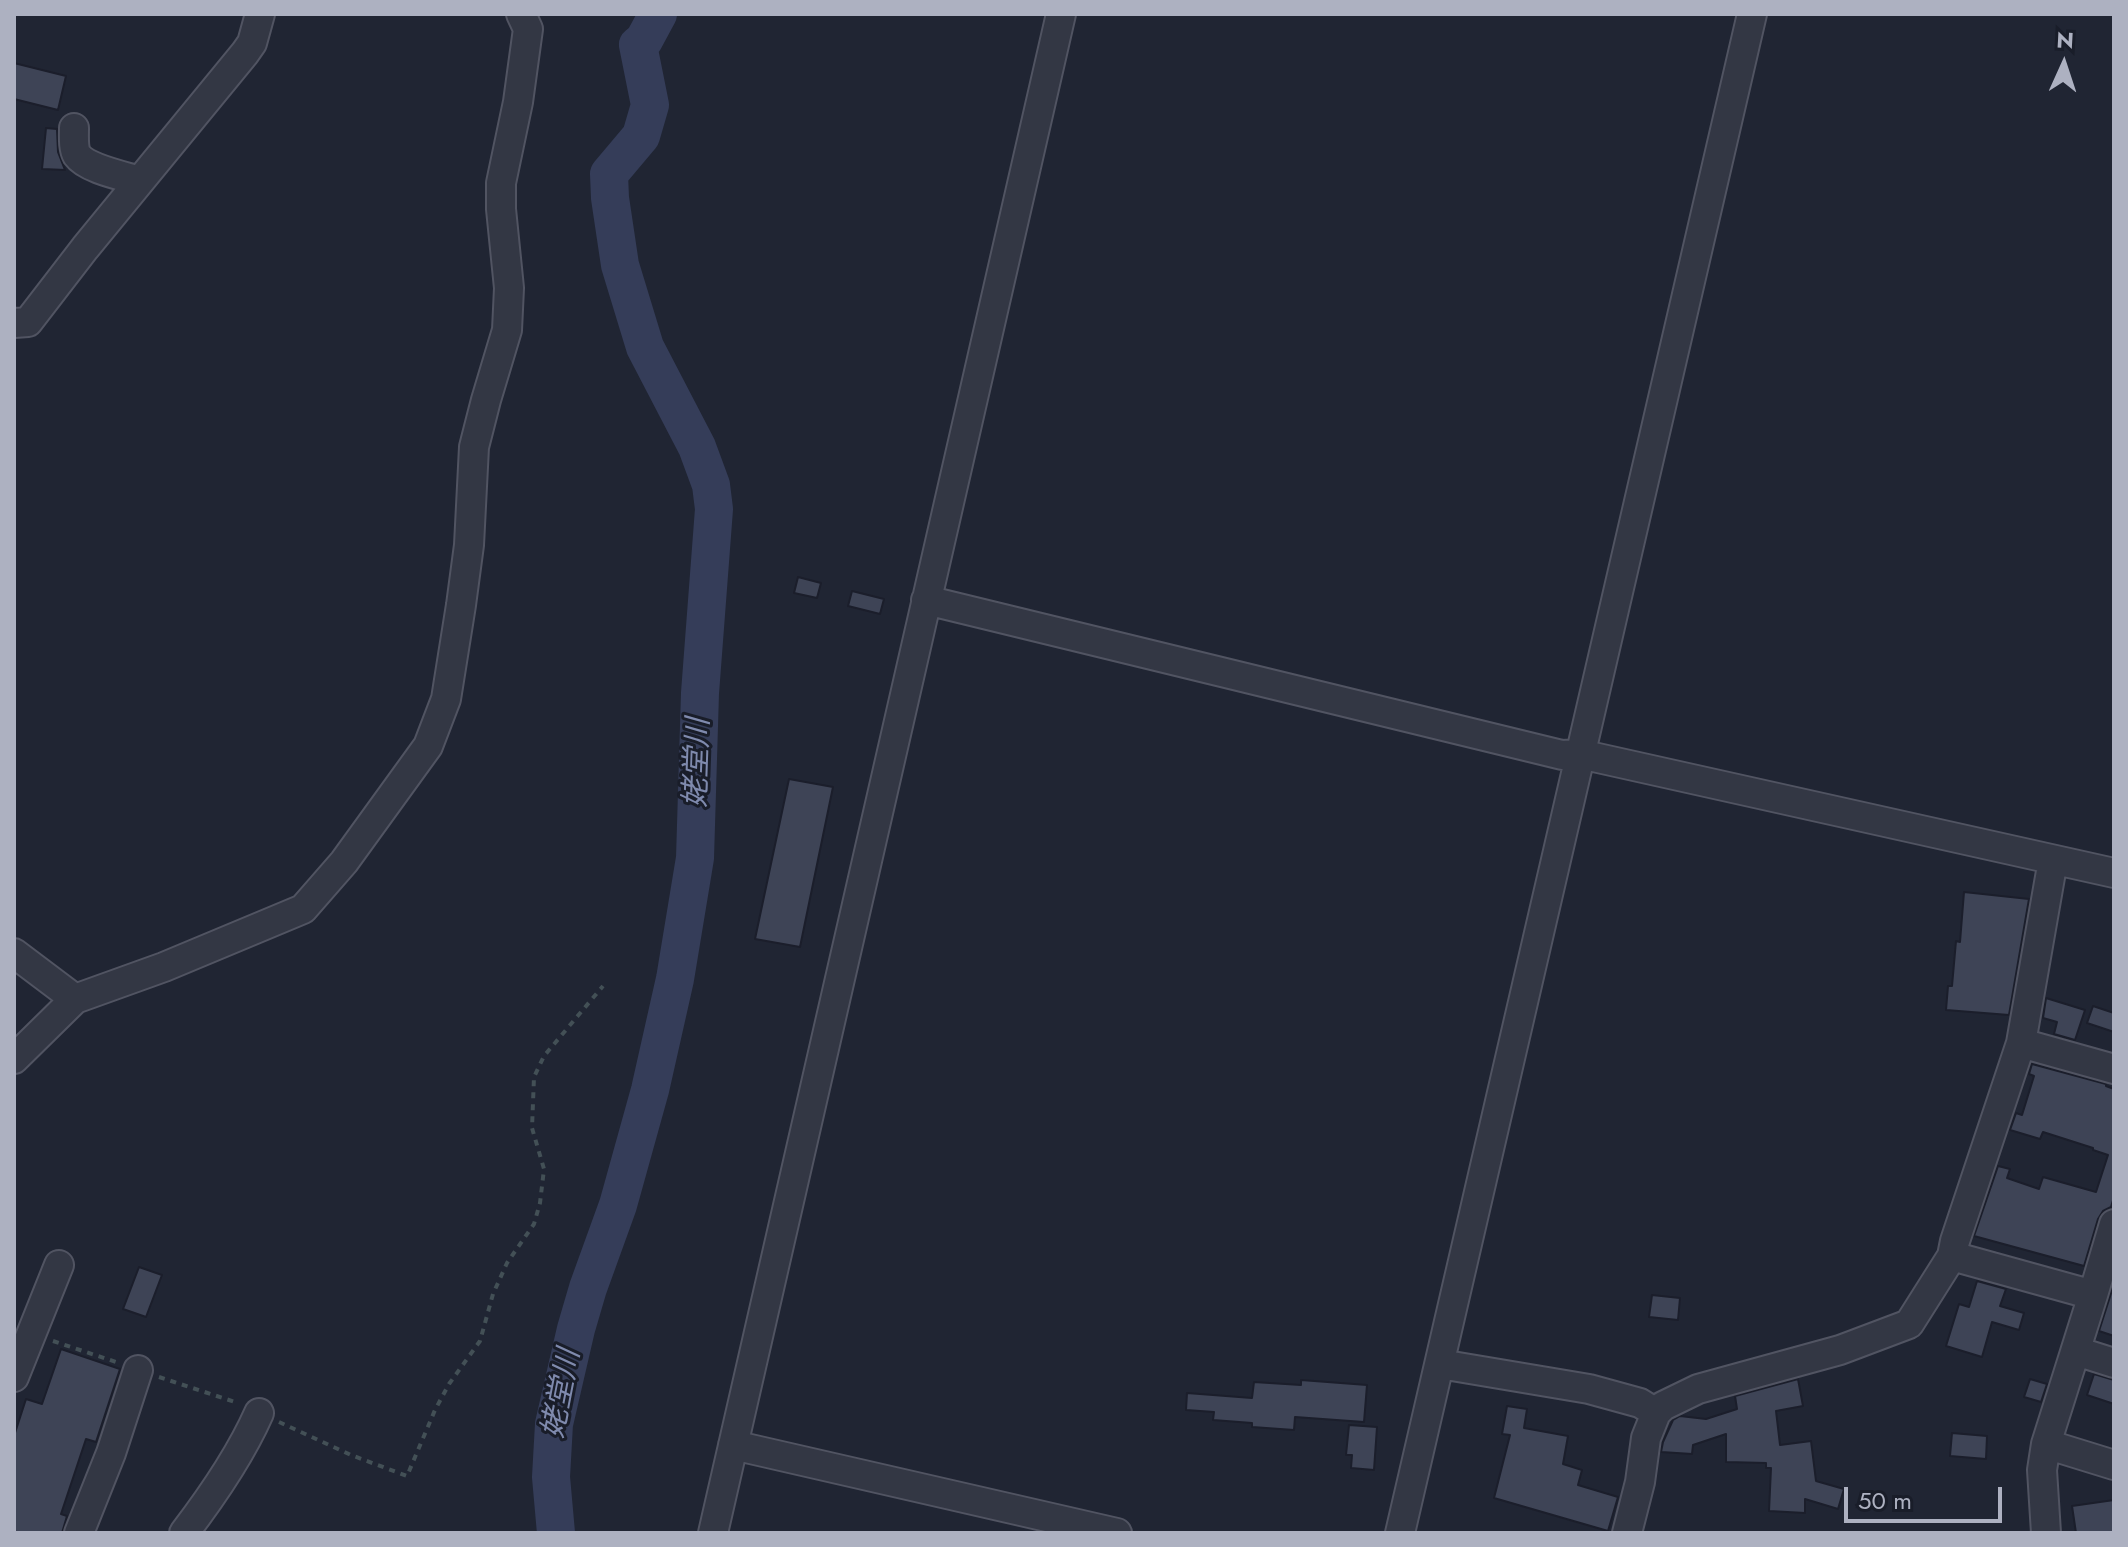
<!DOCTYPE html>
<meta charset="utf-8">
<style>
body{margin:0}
#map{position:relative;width:2128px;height:1547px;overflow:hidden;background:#202533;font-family:Jost,sans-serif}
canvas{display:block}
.frame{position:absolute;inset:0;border:16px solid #adb1c1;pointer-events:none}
.north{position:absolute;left:2024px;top:24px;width:80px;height:80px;-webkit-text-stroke:6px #191d29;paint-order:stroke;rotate:3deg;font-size:22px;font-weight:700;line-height:32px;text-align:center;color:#adb1c1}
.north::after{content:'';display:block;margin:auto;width:28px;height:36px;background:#adb1c1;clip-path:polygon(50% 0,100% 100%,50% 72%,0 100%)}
.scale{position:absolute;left:1844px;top:1487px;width:158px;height:36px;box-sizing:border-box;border:4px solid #adb1c1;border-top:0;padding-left:10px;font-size:24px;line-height:28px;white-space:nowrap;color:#adb1c1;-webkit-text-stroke:6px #191d29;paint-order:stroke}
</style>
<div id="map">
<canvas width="2128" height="1547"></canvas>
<div class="frame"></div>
<div class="north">N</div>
<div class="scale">50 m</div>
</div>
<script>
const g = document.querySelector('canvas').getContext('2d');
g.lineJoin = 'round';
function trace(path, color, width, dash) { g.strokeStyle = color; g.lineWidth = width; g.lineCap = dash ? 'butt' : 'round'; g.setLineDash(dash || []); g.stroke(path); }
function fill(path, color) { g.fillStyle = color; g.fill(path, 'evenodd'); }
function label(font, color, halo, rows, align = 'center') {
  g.font = font + ' Jost,"Noto Sans JP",sans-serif'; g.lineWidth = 6; g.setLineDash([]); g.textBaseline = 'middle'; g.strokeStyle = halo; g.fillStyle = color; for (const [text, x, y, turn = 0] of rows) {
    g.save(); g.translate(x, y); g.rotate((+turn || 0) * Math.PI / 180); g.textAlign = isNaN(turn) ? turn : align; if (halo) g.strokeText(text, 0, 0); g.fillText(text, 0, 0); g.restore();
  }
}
const river = new Path2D(`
 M556,1533L551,1477L554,1424L576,1329L588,1288L618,1205L650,1090L675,979L695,858L700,693L714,509L711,485L697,447L645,347L620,265L610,198L609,174L641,136L650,105L638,45L644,40L658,14`);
const building = new Path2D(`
 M14,63L66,76L58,110L14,99Z
 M46,128L57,129L58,152L65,170L42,169Z
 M798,577L821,583L817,598L794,593Z
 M852,591L884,599L880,614L848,606Z
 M789,779L833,787L800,947L755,939Z
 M1964,892L2029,899L2009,1015L1946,1010L1948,986H1952L1956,941L1960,942Z
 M2046,998L2085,1010L2075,1040L2054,1034L2057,1022L2043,1018Z
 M2093,1006L2114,1013V1032L2087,1023Z
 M2032,1064L2106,1084V1086L2114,1089V1197L2111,1207L2103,1211L2098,1219L2084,1266L1974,1236L1998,1166L2010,1169L2007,1178L2039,1189L2043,1177L2096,1192L2108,1155L2093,1150V1148L2043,1132L2040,1139L2010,1130L2016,1113L2022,1115L2034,1076L2029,1074Z
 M139,1267L162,1275L146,1317L123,1309Z
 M1977,1281L2006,1289L2000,1306L2024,1313L2019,1330L1992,1322L1982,1357L1946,1346L1959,1304L1969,1307Z
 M2114,1284V1336L2099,1331Z
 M1652,1295L1680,1298L1678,1320L1649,1317Z
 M61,1349L120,1369L96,1442L86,1439L61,1514L67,1516L62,1533H14V1436L26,1399L42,1404Z
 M2094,1374L2114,1380V1404L2087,1395Z
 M1798,1379L1803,1406L1776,1411L1780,1445L1811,1441L1816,1481L1844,1489L1838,1509L1805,1499V1513L1769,1511L1771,1468H1766V1463L1726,1462V1434L1693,1445L1692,1454L1661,1452L1663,1442L1673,1420L1680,1416L1706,1419L1737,1409L1735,1396Z
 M2030,1379L2047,1384L2041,1402L2024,1397Z
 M1301,1380L1367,1385L1364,1422L1295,1417L1294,1430L1252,1427V1423L1213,1420L1214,1412L1186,1410L1187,1393L1252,1398L1254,1382L1301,1385Z
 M1507,1406L1527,1409L1524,1428L1568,1436L1563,1464L1582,1470L1578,1485L1618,1497L1608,1531L1494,1498L1510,1435L1502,1434Z
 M1349,1425L1377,1427L1374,1470L1351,1468L1352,1455H1346Z
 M1952,1433L1987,1436L1986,1459L1950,1456Z
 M2114,1500V1533H2076L2072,1506Z`);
const path = new Path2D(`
 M53,1341L116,1362
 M159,1377L238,1403
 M279,1422L351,1455L407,1476L435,1410L449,1384L480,1341L493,1294L507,1263L534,1224L540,1203L544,1169L532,1128L534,1077L544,1056L603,986`);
const minor = new Path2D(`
 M74,128C74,136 73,148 77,155C87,169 124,176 140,181
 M14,323L28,322L85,248L245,53L252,43L260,14
 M926,600L1562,755L1580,754L2114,873
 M14,953L75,999
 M2021,1043L2114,1069
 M14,1059L75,999L164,967L303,909L344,862L428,746L446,699L461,605L469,545L474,447L486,400L507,330L509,288L501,209V183L518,102L528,29L521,14
 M1952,1256L2093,1295L2046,1444L2042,1470L2046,1533
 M2093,1295L2114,1224
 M2076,1351L2114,1363
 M1440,1364L1589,1389L1640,1403L1656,1413
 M14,1377L59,1265
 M2046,1444L2114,1465
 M733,1445L1117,1533
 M79,1533L111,1453L138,1370
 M184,1533C213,1495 240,1456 259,1413
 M713,1533L1061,14
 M1400,1533L1752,14
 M1627,1533L1640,1482L1646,1438L1656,1413L1663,1406L1698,1389L1840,1350L1909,1324L1952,1256L1955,1241L2021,1043L2053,860`);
const waterNames = [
 ["姥堂川",699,763,-88],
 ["姥堂川",563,1394,-79]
];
trace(river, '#353d59', 38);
fill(building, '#3e4456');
trace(building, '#1b1e2b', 2);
trace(minor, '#515462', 32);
trace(path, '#435056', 4, [6, 6]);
trace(minor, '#333744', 28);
label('italic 30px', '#7f8aad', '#191d29', waterNames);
</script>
